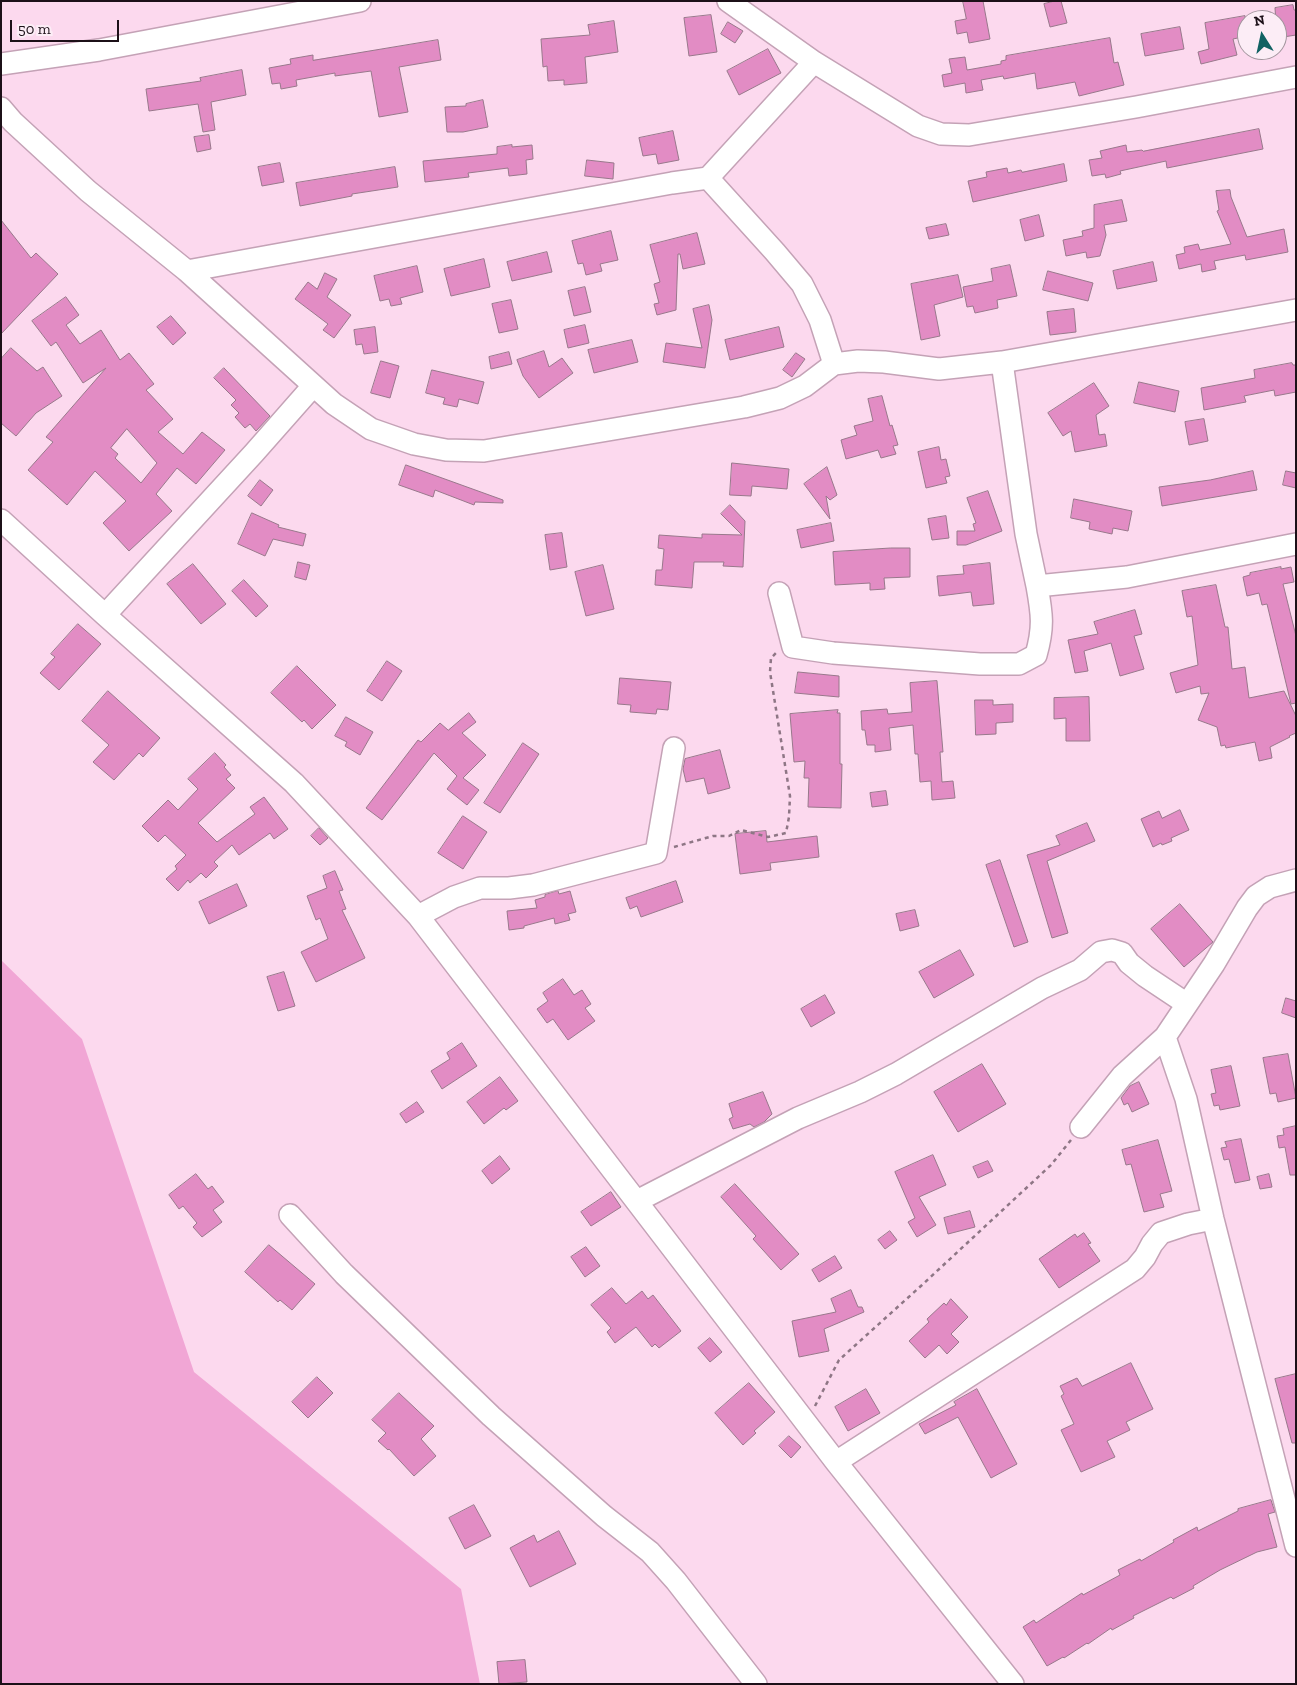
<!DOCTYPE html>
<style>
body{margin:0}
#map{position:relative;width:1297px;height:1685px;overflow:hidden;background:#fcd9ee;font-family:"Zilla Slab",serif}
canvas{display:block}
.frame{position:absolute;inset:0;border:2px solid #1c1018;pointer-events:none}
.north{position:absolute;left:1237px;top:10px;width:50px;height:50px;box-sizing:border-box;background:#fcedf6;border:1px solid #a2959d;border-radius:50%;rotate:350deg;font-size:14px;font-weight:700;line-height:20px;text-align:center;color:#1c1018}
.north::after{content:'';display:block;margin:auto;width:18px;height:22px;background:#116263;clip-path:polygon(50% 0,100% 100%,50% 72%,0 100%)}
.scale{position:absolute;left:10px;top:20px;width:109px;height:22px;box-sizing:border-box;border:2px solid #1c1018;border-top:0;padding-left:6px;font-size:15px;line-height:18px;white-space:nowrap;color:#1c1018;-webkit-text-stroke:4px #fcedf6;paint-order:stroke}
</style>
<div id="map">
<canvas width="1297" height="1685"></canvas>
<div class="frame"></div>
<div class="north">N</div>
<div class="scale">50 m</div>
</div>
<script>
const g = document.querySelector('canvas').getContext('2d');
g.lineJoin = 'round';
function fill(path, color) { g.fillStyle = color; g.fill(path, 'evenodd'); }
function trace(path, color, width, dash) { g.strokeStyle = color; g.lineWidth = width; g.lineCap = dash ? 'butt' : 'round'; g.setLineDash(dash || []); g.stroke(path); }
const green = new Path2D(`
 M1,960L82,1039L194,1372L461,1589L480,1684H1Z`);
const building = new Path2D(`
 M963,1H983L990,39L969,43L967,32L957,34L955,21L966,19Z
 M1055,1H1061L1067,23L1050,27L1044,4Z
 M1293,5L1294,10H1296V35L1277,38L1275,8Z
 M711,15L717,52L689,56L684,18Z
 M1245,16L1247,36L1233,39L1237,55L1201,64L1198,52L1209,49L1205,23Z
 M614,21L618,52L585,57L587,83L564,85V80L548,81L547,66L543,67L541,39L590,35L588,25Z
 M728,22L743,31L735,43L721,34Z
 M1180,27L1184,49L1145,56L1141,34Z
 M1110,38L1114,63L1118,62L1124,85L1079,96L1075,82L1037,89L1035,73L1004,79L1003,76L981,80L983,90L966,93L965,83L944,87L942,75L952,73L949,59L965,57L967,70L1001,64V61L1006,60V56Z
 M438,40L441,60L399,67L408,112L379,117L371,71L335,76V73L296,80L297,86L281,89L280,83L272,84L269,68L291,64L290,59L313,55V60Z
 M768,49L781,73L739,95L727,71Z
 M242,70L246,95L211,102L215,130L203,132L198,104L149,111L146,89L201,81L200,78Z
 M483,100L488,127L463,132H447L445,107L466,106V104Z
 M1259,129L1263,149L1167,168L1166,161L1120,171L1121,174L1106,178L1105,174L1092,176L1089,160L1102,158L1100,151L1126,145L1127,152L1142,150L1143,151Z
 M673,131L679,160L658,164L656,154L643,156L639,138Z
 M209,135L211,149L197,152L194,137Z
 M512,145V147L532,145L533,159L526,160L527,174L509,176L508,168L468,173L469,177L425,182L423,161L497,154V147Z
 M587,160L614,163L613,179L585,176Z
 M280,163L284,182L262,186L258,167Z
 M1064,164L1067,181L973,202L968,181L987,177L986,172L1007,168L1008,173L1021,170L1022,172Z
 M395,167L398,187L352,194V196L300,206L296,183Z
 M1230,190L1231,197L1247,237L1284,229L1288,252L1246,260L1245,255L1214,261L1216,269L1202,272L1201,264L1179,269L1176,255L1185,253L1184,247L1198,244L1200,250L1231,244L1217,211L1219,210L1216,191Z
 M1122,200L1127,221L1104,225L1106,235L1100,256L1087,258L1086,252L1066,256L1063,240L1083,236L1082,231L1094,228V205Z
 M1039,215L1044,236L1025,241L1020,220Z
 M1,220L31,258L36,253L58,274L1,334Z
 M946,224L949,235L929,239L926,228Z
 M611,231L618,260L600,264L602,271L586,275L583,263L578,264L572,241Z
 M697,233L705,264L683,269L680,254H678L676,310L657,315L654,304L659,303L654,284L660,282L650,245Z
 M547,252L552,272L512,281L507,262Z
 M484,259L490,287L451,296L444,269Z
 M1153,262L1157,281L1117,289L1113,271Z
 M1010,265L1017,296L997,300L998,308L975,313L973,306L967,307L963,287L993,281L991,269Z
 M417,266L423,292L400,298L402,304L391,306L389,299L380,301L374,276Z
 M1048,271L1093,283L1088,301L1043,290Z
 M325,273L337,279L327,297L351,315L334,338L323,330L328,324L295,299L308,282L317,289Z
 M958,275L963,297L934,305L940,336L921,340L911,284Z
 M585,287L591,312L574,316L568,291Z
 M66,297L79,315L66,325L80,344L101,330L120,360L129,353L154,384L146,390L173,419L158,432L183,454L202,432L225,450L196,484L177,468L156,494L172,511L129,551L103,523L126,501L95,471L67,505L28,470L53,442L46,437L106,368L83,383L56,342L51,346L32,321ZM127,429L157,463L141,483L115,458L118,454L111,448Z
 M511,300L518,329L499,333L492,304Z
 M709,305L712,320L705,368L663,362L666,343L702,348L693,309Z
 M1074,309L1076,332L1050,335L1047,312Z
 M171,316L186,333L173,345L157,327Z
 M585,325L589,343L568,348L564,330Z
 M375,327L378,352L364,354L362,344L356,345L354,330Z
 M779,327L784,347L730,360L725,340Z
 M632,340L638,362L594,373L588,350Z
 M11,348L37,371L43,367L62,396L36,413L16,436L1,423V359Z
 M544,351L549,367L562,358L573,373L539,398L523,376L517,360Z
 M509,352L512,364L491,369L489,357Z
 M796,353L805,359L792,377L783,370Z
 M381,361L399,366L390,398L371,393Z
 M1292,363L1293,365H1296V392L1275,396L1274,390L1244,396L1246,402L1204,410L1201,388L1255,378L1254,370Z
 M224,368L270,416L256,431L250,424L245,428L235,417L239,413L231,405L236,400L214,378Z
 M432,370L484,382L478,404L459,399L457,407L443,404L445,398L426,393Z
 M1139,382L1179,391L1175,412L1134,403Z
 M1094,383L1109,406L1096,415L1099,435L1105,434L1107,446L1075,452L1071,431L1063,436L1048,413Z
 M882,396L890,426L892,425L898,445L893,446L896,454L881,458L878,450L846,459L841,440L857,435L854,426L873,421L868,399Z
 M1204,419L1208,441L1189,445L1185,422Z
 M939,447L941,460L946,459L950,476L945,477L947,483L926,488L918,452Z
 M732,463L789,469L787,489L752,486L751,496L730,495Z
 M406,465L503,500V503L475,502L474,505L435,490L433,497L399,485Z
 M827,467L837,495L830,500L826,496L830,519L804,484Z
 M1253,471L1257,490L1162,506L1159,487L1210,480Z
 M1286,471L1296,473V488L1283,485Z
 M260,480L273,490L261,506L248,496Z
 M988,491L1002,531L966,545H957V531H975L973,524L976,523L967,498Z
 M1074,499L1132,511L1128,531L1113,528L1112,534L1089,529L1090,522L1071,518Z
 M730,505L745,521L743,567L723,566L724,562H694L692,588L655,585L656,570H662L664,549L658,548L659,535L702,538V534L742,535L721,514Z
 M252,513L279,525L278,527L306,534L303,546L273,539L265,556L238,544Z
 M946,516L949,538L932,540L928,519Z
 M831,523L834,541L801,548L797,530Z
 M562,533L567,567L550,570L545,535Z
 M891,548H910V577L884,578L885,589L870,590V583L835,585L833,552Z
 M298,562L310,565L306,580L295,577Z
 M990,563L994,604L973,606L971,592L939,596L937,576L964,574L963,566Z
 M193,564L226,604L201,624L167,584Z
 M603,565L614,609L586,616L575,572Z
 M1281,567V569L1291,567L1294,582L1283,584L1296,636V703L1291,704L1267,604L1262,605L1259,593L1247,596L1243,577L1250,575V573Z
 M244,580L268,606L256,617L232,591Z
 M1216,585L1225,627H1228L1232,669L1245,667L1249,698L1284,691L1296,716V733L1289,736L1290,737L1270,747L1272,758L1259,761L1255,742L1226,748L1225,745L1221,746L1217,727L1198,720L1209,693L1201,694L1200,686L1176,693L1170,673L1198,665L1192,616L1187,617L1182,591Z
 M1135,610L1142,634L1134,636L1144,669L1120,676L1111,643L1084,651L1088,671L1075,673L1068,640L1098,634L1094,622Z
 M78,624L101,644L59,690L40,673L55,657L51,654Z
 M387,661L402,671L382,701L367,691Z
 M297,666L336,705L312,729L304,720L302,722L271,693Z
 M798,672L839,676V697L795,693Z
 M620,678L671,682L668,710L657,709L656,714L630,712L631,705L618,704Z
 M937,681L943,752H940L942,782L953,781L955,798L932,800L931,781L920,782L918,754H915L913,725L889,728L891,750L875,752V745H867L865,730H862L861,711L887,709L888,714L912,712L910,683Z
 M108,691L160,738L143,757L139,753L114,780L93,762L109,745L82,721Z
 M1089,697L1090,741H1066V718L1054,719V698Z
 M975,700H993V705L1013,704V722L996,723V734L976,735Z
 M838,710L837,713H840V764H842L841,808L808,807L809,778H804L805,761L794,762L790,714Z
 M469,713L476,722L462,733L486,755L463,778L479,790L467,805L447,789L457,776L434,753L382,820L366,808L418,740L421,742L440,723L448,730Z
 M346,717L373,732L360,755L345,746L347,742L335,736Z
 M523,743L539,754L500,813L484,803Z
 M720,750L730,788L708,794L704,778L686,782L683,769L685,759Z
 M215,753L226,765L224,767L231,775L226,779L235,788L198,823L217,842L255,814L250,807L264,797L288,829L274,839L270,833L239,855L232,845L214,862L218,866L206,878L201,873L190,883L188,880L178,891L166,879L177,869L175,866L186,855L165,835L158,842L142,826L168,800L178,810L198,789L188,779Z
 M886,791L888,805L872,807L870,793Z
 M1180,810L1189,830L1171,838L1172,841L1162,845L1161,843L1153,847L1141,819L1159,811L1162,818Z
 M463,816L487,832L463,869L438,853Z
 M1087,823L1095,841L1047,861L1068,933L1052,938L1027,855L1060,845L1056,836Z
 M319,828L328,838L320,845L311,836Z
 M766,831L767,842L817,836L819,857L770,863L771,870L740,874L735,834Z
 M1000,860L1028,942L1014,947L986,865Z
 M335,871L343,890L339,891L346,909L342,910L365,958L316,982L301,952L328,939L320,918L316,920L307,896L327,888L323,876Z
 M676,881L683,902L641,917L637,906L630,909L626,898Z
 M237,884L247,906L209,924L199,902Z
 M558,891L559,894L570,891L576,912L568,914L570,920L555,924L554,918L524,926V928L509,930L507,911L537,908L535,900L545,897V895Z
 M1180,904L1213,942L1184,967L1151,929Z
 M915,910L919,926L900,931L896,914Z
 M960,950L974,975L934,998L919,972Z
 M284,972L295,1006L278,1011L267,977Z
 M563,979L574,995L582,990L591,1004L585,1008L595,1021L568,1040L553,1019L547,1023L537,1009L548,1001L543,993Z
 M825,995L835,1013L811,1027L801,1009Z
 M1286,998L1296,1001V1018L1282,1013Z
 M462,1043L477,1066L442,1089L431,1071L450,1059L447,1053Z
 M1288,1054L1296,1098L1278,1102L1276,1093L1270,1094L1263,1058Z
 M982,1064L1006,1104L958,1132L934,1092Z
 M1231,1066L1240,1106L1220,1110L1219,1105L1214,1106L1211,1094L1216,1093L1211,1070Z
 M500,1077L518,1101L506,1110L504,1108L484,1124L467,1102Z
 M1139,1082L1149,1104L1132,1112L1128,1103L1124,1105L1121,1098L1130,1086Z
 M763,1092L772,1114L764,1122L754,1127L750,1124L733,1129L729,1119L733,1117L729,1104Z
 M417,1102L424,1112L406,1123L400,1114Z
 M1296,1126V1175H1290L1285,1147L1279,1148L1277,1136L1284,1135L1283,1129Z
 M1241,1139L1250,1180L1235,1183L1229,1159L1224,1160L1221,1148L1227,1147L1225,1142Z
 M1158,1140L1172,1191L1160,1194L1164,1207L1144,1212L1131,1164L1126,1165L1122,1150Z
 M933,1155L946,1185L919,1197L936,1225L917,1237L908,1222L915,1218L895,1172Z
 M500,1156L510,1169L492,1184L482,1171Z
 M988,1161L993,1171L978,1178L973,1167Z
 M196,1174L208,1189L212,1186L224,1202L213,1210L222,1222L202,1237L193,1227L197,1223L183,1206L179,1209L169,1195Z
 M1269,1174L1272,1187L1260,1189L1257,1177Z
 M735,1184L799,1254L781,1270L753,1239L756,1236L721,1197Z
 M611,1192L621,1207L591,1226L581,1212Z
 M970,1211L975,1227L948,1234L944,1218Z
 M890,1231L897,1240L885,1249L878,1240Z
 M1084,1233L1091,1243L1088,1244L1100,1261L1059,1288L1039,1259L1075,1234L1077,1237Z
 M269,1245L315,1284L292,1310L280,1300L278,1302L245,1272Z
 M586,1247L600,1266L585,1277L571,1257Z
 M835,1256L842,1268L819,1282L812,1270Z
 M612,1288L626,1304L642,1291L648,1299L653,1295L681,1331L659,1348L655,1344L652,1347L636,1327L615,1343L607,1332L611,1328L591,1305Z
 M851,1290L858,1307H862L864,1312L824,1329L829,1351L799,1357L792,1321L836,1312L831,1299Z
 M951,1299L968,1317L951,1334L959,1342L947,1354L939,1345L925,1358L909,1341L929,1322L927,1319L944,1303L946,1305Z
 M710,1338L722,1352L710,1362L698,1348Z
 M1131,1363L1153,1409L1126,1422L1130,1430L1107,1441L1115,1457L1081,1472L1061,1430L1074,1424L1061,1396L1064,1394L1060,1386L1077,1378L1082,1386Z
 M1296,1374V1443H1292L1275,1379Z
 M317,1377L333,1393L308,1418L292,1402Z
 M749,1383L775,1412L754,1431L756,1433L743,1445L715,1413Z
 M866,1389L880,1413L848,1431L835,1407Z
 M977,1389L1017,1464L991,1478L958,1417L925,1434L919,1424L956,1405L954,1402Z
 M399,1393L434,1426L421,1439L436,1456L414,1476L389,1449L388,1450L378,1441L386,1433L372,1420Z
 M789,1436L801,1447L791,1458L779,1446Z
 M1271,1500L1275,1512L1268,1514L1277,1547L1257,1552L1220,1570L1193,1586L1194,1588L1173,1599L1171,1597L1133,1616L1134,1618L1112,1630L1111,1628L1088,1644L1087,1643L1064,1658L1063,1657L1047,1666L1023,1627L1034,1620L1036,1623L1082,1593L1083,1595L1120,1575L1118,1570L1140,1559L1141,1561L1174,1542L1173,1540L1197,1527L1198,1531L1238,1511V1509Z
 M474,1505L491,1536L465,1549L449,1518Z
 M559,1531L576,1564L530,1587L510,1548L534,1535L537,1542Z
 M525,1660L527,1682L499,1684L497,1662Z`);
const path = new Path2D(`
 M674,847L713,836H729L741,830L768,837L786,833L789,817L790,796L770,672L771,658L776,653
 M815,1406L839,1360L922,1285L1051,1165L1071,1140`);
const minor = new Path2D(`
 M728,1L814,62L918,126L941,134L969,135L1136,107L1296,77
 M1,64L99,50L360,1
 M1,108L13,122L88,191L187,271L334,404L371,429L414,444L446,450L484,451L744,407L780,398L805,386L834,364L858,361L884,362L939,369L1002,362
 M708,178L814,62
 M187,271L672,183L708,178L775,252L802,284L820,320L834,364
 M1296,310L1002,362L1026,534L1037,586L1127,577L1296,544
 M1,520L105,615L294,783L418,916L836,1462L1013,1684
 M779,593L793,647L833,653L980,664H1019L1036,655C1044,627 1042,614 1037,586
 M105,615L254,453L313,386
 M1296,880L1270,887L1256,896L1247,908L1214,964L1165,1037L1186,1099L1213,1219L1296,1546
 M418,916L454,897L480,888H509L533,885L656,853L674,748
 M1081,1127L1122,1076L1165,1037
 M637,1201L798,1118L860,1092L896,1074L1042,988L1080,970L1101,952L1112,950L1122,953L1129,963L1145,976L1187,1004
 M290,1215L344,1274L491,1416L604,1516L650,1552L676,1581L756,1684
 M836,1462L1135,1269L1145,1257L1152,1244L1161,1233L1188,1224L1213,1219`);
fill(green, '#f1a6d5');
fill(building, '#e28cc4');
trace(building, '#98788b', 1);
trace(minor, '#c4a2b6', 24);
trace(path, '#8e7685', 2.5, [4, 4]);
trace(minor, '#fff', 21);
</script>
